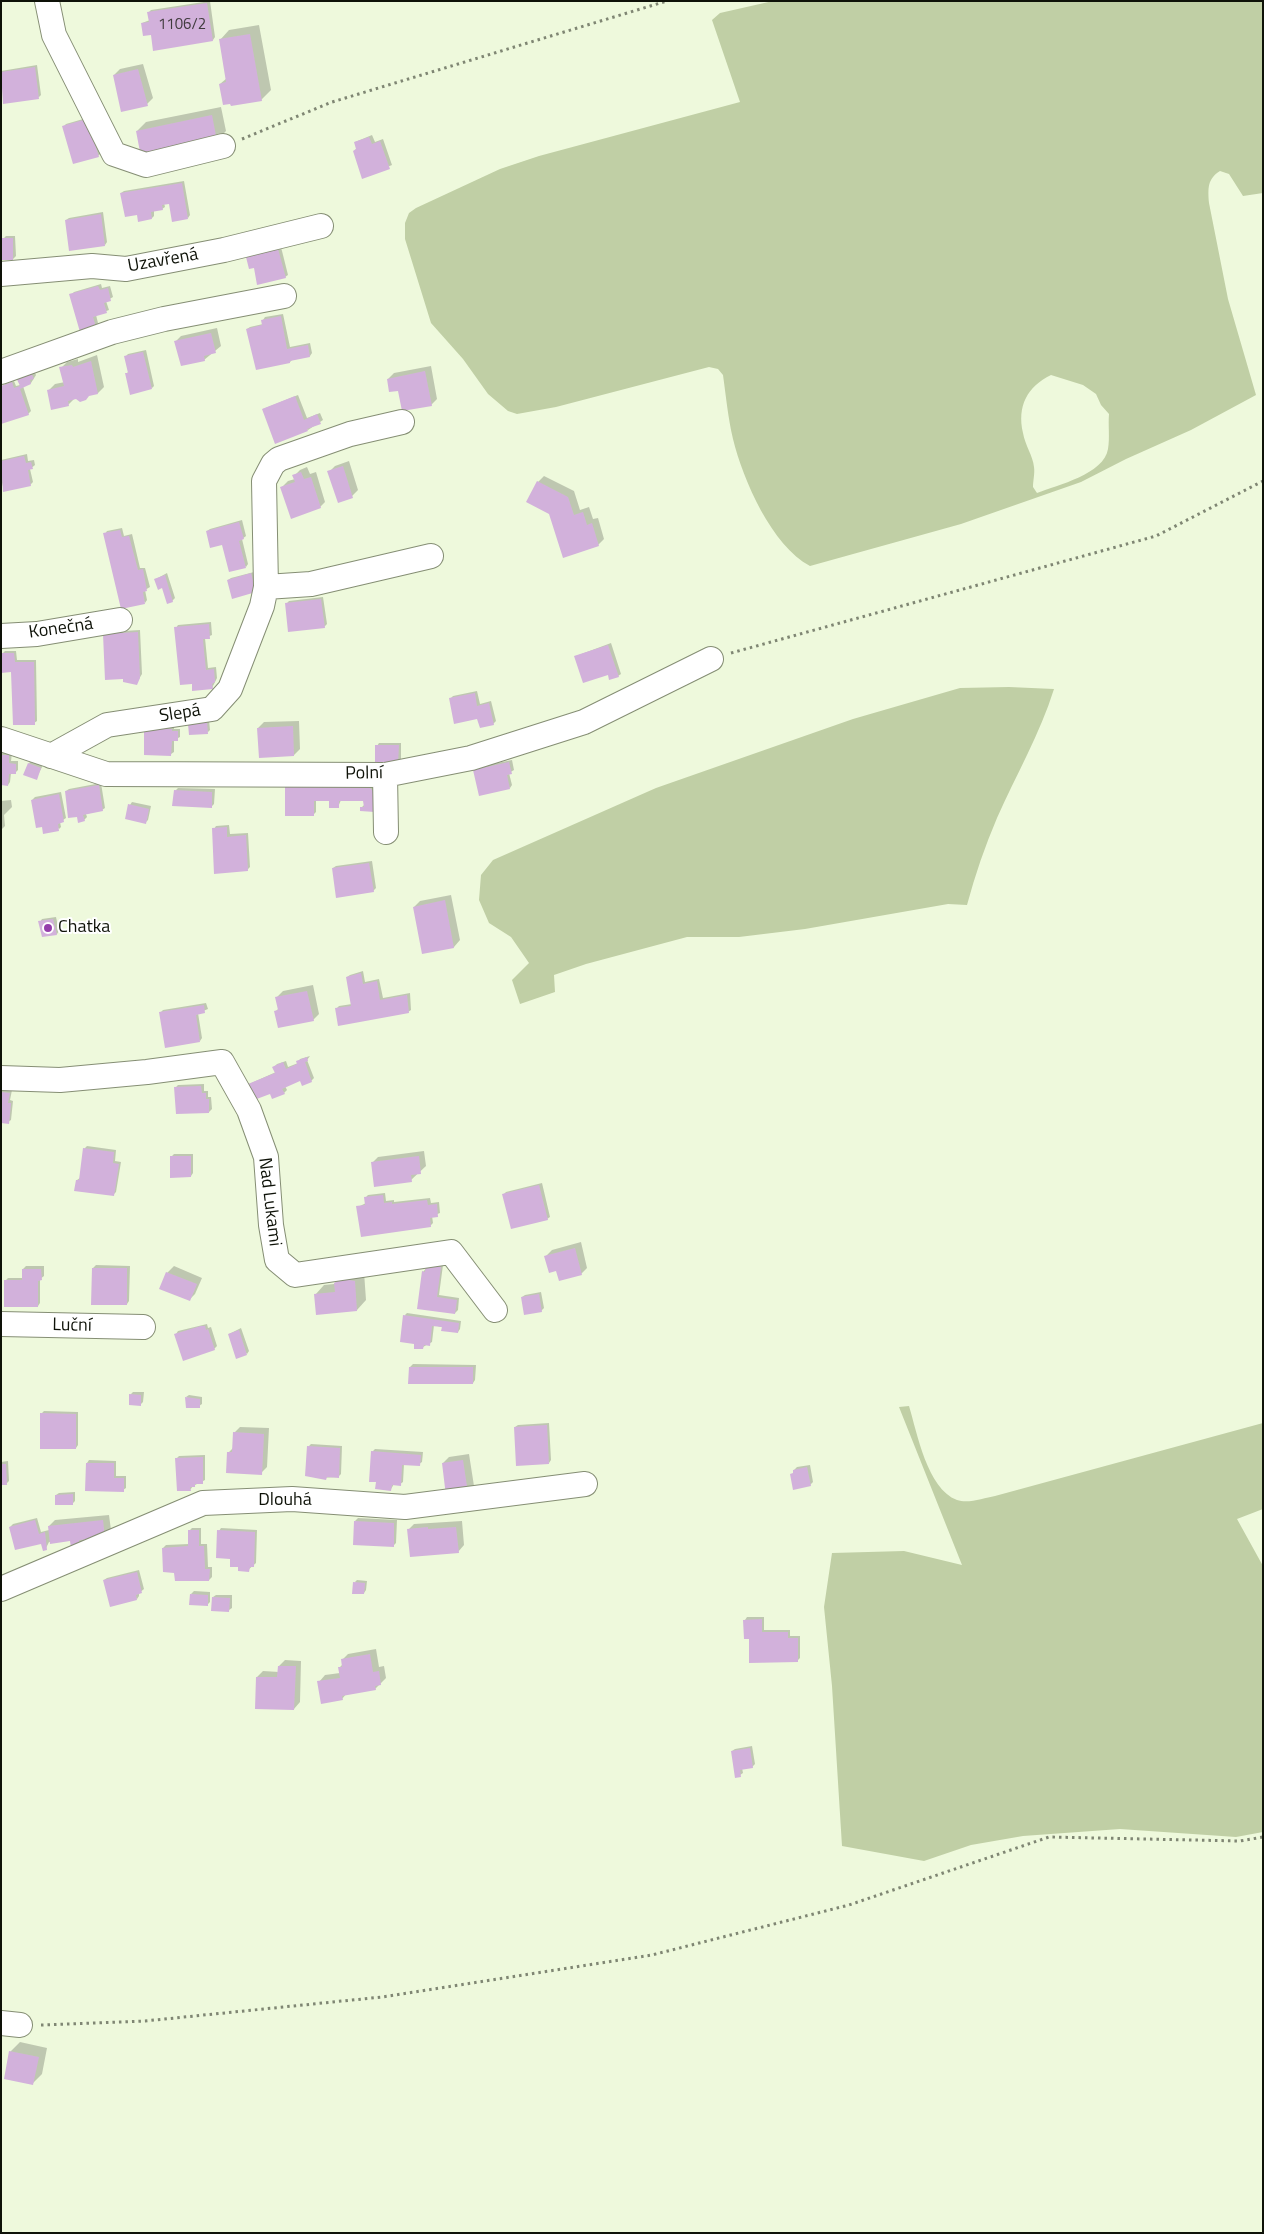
<!DOCTYPE html>
<meta charset="utf-8">
<style>
body{margin:0}
#map{position:relative;width:1264px;height:2234px;overflow:hidden;background:#eef9dc;font-family:"Titillium Web",sans-serif}
canvas{display:block}
.frame{position:absolute;inset:0;border:2px solid #0e1208;pointer-events:none}
</style>
<div id="map">
<canvas width="1264" height="2234"></canvas>
<div class="frame"></div>
</div>
<script>
const g = document.querySelector('canvas').getContext('2d');
g.lineJoin = 'round';
function fill(path, color) { g.fillStyle = color; g.fill(path, 'evenodd'); }
function trace(path, color, width, dash) { g.strokeStyle = color; g.lineWidth = width; g.lineCap = dash ? 'butt' : 'round'; g.setLineDash(dash || []); g.stroke(path); }
function label(font, color, halo, rows, align = 'center') {
  g.font = font + ' "Titillium Web",sans-serif'; g.lineWidth = 4; g.setLineDash([]); g.textBaseline = 'middle'; g.strokeStyle = halo; g.fillStyle = color; for (const [text, x, y, turn = 0] of rows) {
    g.save(); g.translate(x, y); g.rotate((+turn || 0) * Math.PI / 180); g.textAlign = isNaN(turn) ? turn : align; if (halo) g.strokeText(text, 0, 0); g.fillText(text, 0, 0); g.restore();
  }
}
const green = new Path2D(`
 M773,1H1263V193L1243,196L1229,174L1220,171C1207,179 1208,189 1209,203L1228,299L1256,395L1191,430L1126,459L1081,482L961,524L810,566C772,546 743,480 733,439C728,418 726,396 723,375L718,369L709,367L556,407L517,414L508,411L488,394L463,359L431,323L405,239V223L409,213L416,208L500,169L539,156L740,102L712,20L720,13ZM1051,375L1083,385L1096,394L1101,405L1109,414C1108,425 1110,438 1108,449C1104,474 1058,485 1037,493L1033,487C1033,481 1035,473 1034,467C1033,456 1025,445 1023,433C1017,406 1027,387 1051,375Z
 M1009,687L1054,689C1040,734 1016,775 997,818C985,846 975,875 967,905L948,904L805,929L739,937H687L586,964L554,975L555,992L520,1004L512,980L529,963L511,937L489,923L479,900L481,875L493,860L656,788L853,719L960,688Z
 M909,1406C917,1432 927,1489 957,1500C968,1504 984,1498 995,1496L1263,1423V1509L1237,1519L1263,1566V1832L1236,1837L1120,1829L1023,1836L971,1845L924,1861L842,1846L832,1686L824,1607L832,1553L904,1551L962,1565L899,1407Z`);
const shadow = new Path2D(`
 M210,1L215,37L213,40L152,34L142,23L150,20L149,12L151,10Z
 M259,25L271,90L261,100L220,84L227,78L220,40L229,30Z
 M143,64L153,98L147,104L114,75L120,69Z
 M37,65L41,95L39,97L4,102L1,71Z
 M221,107L226,131L217,140L137,131L146,122Z
 M90,117L101,153L98,156L63,127L66,124Z
 M372,135L375,142L383,139L392,165L363,177L354,151L357,148L355,142Z
 M184,181L190,215L188,218L170,202L164,203L165,207L162,209L154,211V216L152,218L138,213L121,193L124,191Z
 M103,212L107,242L105,245L66,220L69,218Z
 M6,236H15L16,256L13,259H1L3,239Z
 M281,247L288,275L285,277L255,267L247,257L250,254Z
 M101,284L102,288L110,286L113,297L106,301L109,310L96,315L98,323L96,326L71,295L74,292Z
 M283,314L290,347L310,343L312,353L310,356L293,359L290,362L247,329L250,327L263,324V320L265,317Z
 M217,328L221,346L204,360L175,342L181,336Z
 M146,350L154,386L152,388L126,374L129,371L125,357L128,354Z
 M97,355L104,387L98,393L74,396V399L68,405L49,390L55,384L65,382L61,368L67,362L78,359V362Z
 M31,364L36,375L31,383L23,386L31,411L28,414L2,386L14,381L16,386L20,385Z
 M431,366L437,399L431,405L399,389L388,379L394,373Z
 M298,395L307,418L320,413L323,420L308,430L263,409Z
 M27,454L28,461L34,460L35,465L30,469L33,482L30,485L4,491L1,478V460Z
 M349,461L358,490L352,496L329,472L335,466Z
 M307,467L310,474L316,472L325,502L319,508L282,487L288,481L295,479L294,476L300,470Z
 M544,476L574,491L580,510L589,507L593,519L598,518L604,539L598,545L550,513L538,482Z
 M242,520L246,536L242,539L248,564L246,567L223,543L207,531L210,529Z
 M122,528L124,536L132,534L140,568H145L150,587L145,590L147,600L145,603L105,534L107,531Z
 M254,572L258,588L228,580L231,578Z
 M167,573L175,598L172,601L156,579Z
 M323,597L327,624L324,627L286,604L289,601Z
 M211,622L212,635L205,638L208,668L216,667L217,678L212,688L193,683L176,628L178,625Z
 M140,630L142,674L136,684L124,678L107,632Z
 M611,643L621,674L618,676L576,656Z
 M5,651H16L17,660H36L37,721L34,723L13,671L2,654Z
 M477,691L480,704L491,701L496,721L493,724L478,718L451,698L453,696Z
 M209,720L210,730L208,732L189,725Z
 M299,721L300,749L294,755L258,728L264,722Z
 M174,727V729H180V737L174,740V752L171,754L145,729Z
 M379,743H401V760L398,763L377,746Z
 M1,752L12,753L11,761H18V770L15,773H11L10,782L8,785L1,784Z
 M512,760L514,770L509,773L512,785L510,788L475,770L477,767Z
 M31,761L43,765L36,779L29,763Z
 M101,783L105,808L102,810L86,814L87,817L84,820L78,815L66,791L69,789Z
 M289,785H372L376,789L377,808L362,807L365,804V800H341L338,807L331,800H316V812L313,815L286,788Z
 M178,788L215,789L214,804L211,807L175,791Z
 M61,792L66,818L60,822L61,827L59,829L32,800L35,797Z
 M11,800L12,807L4,815L5,826L1,830V801Z
 M132,802L151,806L148,820L146,822L130,805Z
 M229,825L230,834L248,833L250,867L247,870L214,829L216,826Z
 M372,861L376,888L373,891L333,868L336,866Z
 M451,895L460,940L454,947L423,953L414,907L420,901Z
 M56,917L59,931L57,934L43,936L40,922L42,919Z
 M363,971L365,982L379,979L383,998L410,993L411,1010L408,1012L337,1008L339,1006L352,1004L347,977L350,975Z
 M313,985L319,1014L313,1020L276,1011L279,1008L277,997L283,991Z
 M206,1003L208,1009L198,1013L202,1038L200,1041L160,1013L163,1010Z
 M310,1056L307,1060L314,1078L311,1081L301,1080L285,1086L287,1090L284,1093L271,1092L249,1084L276,1072L274,1067L277,1064L286,1061L288,1067L298,1063L300,1059Z
 M204,1084V1091H208V1097H211L212,1109L209,1112L175,1088L178,1085Z
 M1,1089L12,1090L10,1100L13,1101L11,1120L8,1122L1,1121Z
 M87,1146L116,1150L115,1161L121,1162L116,1192L113,1195L77,1180L80,1178L84,1149Z
 M424,1151L426,1166L411,1180L372,1163L378,1157Z
 M174,1154H193V1173L191,1176L171,1157Z
 M542,1183L550,1217L547,1219L504,1194L506,1192Z
 M385,1193L386,1201L394,1200V1202L430,1198L431,1203L439,1202L440,1213L432,1216L433,1223L430,1226L358,1207L366,1203L365,1198L368,1195Z
 M581,1242L587,1268L581,1274L557,1269L546,1256L552,1250Z
 M96,1265L130,1266L129,1301L127,1304L93,1268Z
 M443,1265L439,1295L459,1298L458,1310L455,1313L418,1308L423,1272L428,1266Z
 M26,1266H44V1276L40,1279V1303L38,1306L5,1281L8,1278H23V1269Z
 M174,1266L202,1278L195,1294L189,1300L161,1289L167,1273Z
 M364,1272L366,1300L357,1310L315,1295L324,1285L334,1284L345,1274Z
 M541,1292L544,1308L541,1311L522,1297L525,1295Z
 M407,1313L461,1321L460,1329L458,1332L434,1325L432,1342L423,1347L416,1343L405,1315Z
 M207,1324L208,1328L211,1327L217,1346L214,1349L176,1334L178,1331Z
 M241,1328L249,1351L247,1354L229,1334Z
 M413,1364L476,1365L475,1380L473,1383L410,1367Z
 M133,1392H144L143,1402L141,1404L130,1395Z
 M189,1395L202,1397V1404L199,1406L186,1397Z
 M44,1411L78,1412V1445L76,1448L41,1414Z
 M549,1423L551,1460L549,1463L515,1427L518,1425Z
 M240,1427L269,1428L267,1467L261,1473L228,1453L233,1448L234,1433Z
 M311,1444L342,1446L341,1474L338,1477L320,1478L308,1447Z
 M375,1449L423,1452L422,1462L419,1464H404L403,1482L400,1484H394L391,1489L377,1481L372,1452Z
 M469,1454L474,1486L468,1492L443,1463L449,1457Z
 M205,1455V1480L193,1486L190,1490L177,1458L179,1456Z
 M89,1460L116,1461V1476H126V1488L123,1490L87,1463Z
 M8,1461L9,1481L6,1484H1V1462Z
 M810,1465L813,1482L810,1485L794,1470L797,1467Z
 M75,1492V1501L72,1504L56,1495L59,1493Z
 M109,1515L111,1530L85,1538L79,1546L72,1540L49,1542L46,1548L42,1543L10,1527L13,1524L37,1518L41,1532L49,1530V1526L55,1520Z
 M358,1518L397,1520L396,1543L393,1546L355,1521Z
 M462,1521L464,1545L458,1552L408,1530L414,1524Z
 M192,1528H201V1544H207L208,1567H212V1577L209,1580L163,1548L166,1545L189,1544V1531Z
 M221,1528L257,1530L256,1563L248,1570L239,1566L232,1558L219,1531Z
 M139,1570L144,1589L139,1593V1596L137,1599L104,1580L107,1578Z
 M357,1580L367,1581L366,1590L364,1593L355,1582Z
 M194,1591L210,1592V1602L207,1605L191,1594Z
 M216,1595H232V1608L229,1610L213,1597Z
 M747,1617H764V1630H790V1636H800V1658L798,1660L750,1637L745,1620Z
 M376,1649L379,1667L384,1666L386,1678L375,1689L347,1693L342,1699L319,1682L325,1675L340,1673L339,1668L343,1664L342,1660L348,1654Z
 M285,1660L301,1661L300,1702L294,1709L257,1677L263,1671L279,1672V1666Z
 M752,1746L755,1764L752,1767L742,1768L743,1773L740,1775L732,1751L735,1749Z
 M20,2042L47,2048L42,2074L33,2083L10,2052Z`);
const building = new Path2D(`
 M207,3L213,41L153,51L151,35L143,36L141,23L149,22L147,12Z
 M250,34L262,101L231,106L230,104L223,105L219,84L226,82L219,39Z
 M35,67L39,99L3,104L1,72Z
 M138,69L148,106L121,112L113,75Z
 M212,115L217,141L141,157L136,131Z
 M87,119L99,157L73,164L62,126Z
 M369,137L372,144L380,141L390,169L362,179L353,151L356,149L354,142Z
 M182,183L188,219L172,222L169,204L162,205L163,210L151,212L152,219L138,222L137,215L125,217L120,193Z
 M101,214L105,246L69,251L65,220Z
 M2,238H13V260H1Z
 M278,249L286,278L257,285L254,268L249,269L246,257Z
 M98,286L100,290L108,288L111,301L104,303L107,313L93,317L96,327L80,332L69,294Z
 M281,316L287,349L308,345L310,357L290,361V363L256,370L246,329L262,325L261,320Z
 M211,333L216,353L204,356L205,361L181,366L174,341Z
 M143,352L152,389L130,395L125,373H128L124,356Z
 M91,361L98,394L89,396L86,400L80,402L76,399L68,401L69,406L51,410L47,390L64,386L59,367L72,365L73,367Z
 M28,366L34,379L30,380L31,384L20,389L29,415L1,424V386L12,382L14,388L20,386L13,371Z
 M425,371L432,406L402,411L398,391L389,392L387,379Z
 M295,396L304,420L317,414L321,424L307,429L308,431L275,444L262,409Z
 M24,456L26,463L31,462L33,469L28,470L31,486L3,492L1,461Z
 M343,466L353,498L338,503L327,471Z
 M301,472L304,479L311,477L321,508L291,519L280,487L295,482L292,475Z
 M537,481L568,497L574,515L583,512L587,525L592,523L599,546L563,558L549,514L526,502Z
 M239,522L244,539L239,541L246,568L229,572L222,545L210,548L206,531Z
 M120,530L122,537L129,536L138,570L143,569L147,591L143,592L145,604L121,609L103,533Z
 M251,573L256,592L232,599L227,580Z
 M165,575L173,602L167,604L162,588L158,590L154,579Z
 M321,599L325,628L288,632L285,603Z
 M209,624L210,639H203L204,651L206,670L214,669L215,682L212,684L213,689L192,691V684L180,685L174,627Z
 M138,632L140,678L137,685L123,682V679L105,680L103,634Z
 M608,645L619,677L609,680L608,675L583,683L574,656Z
 M1,653H14L15,662H34L35,725H13L11,672L1,673Z
 M475,693L477,706L489,703L494,725L480,728L477,719L454,724L449,698Z
 M207,722L208,734L189,735L188,724Z
 M293,726L294,756L259,758L257,728Z
 M144,728L172,729V731H178V741H172L171,756L144,755Z
 M375,745H399L398,764H375Z
 M1,755H9V763L16,764V774H9L8,786L1,785Z
 M509,762L512,774L507,775L510,789L479,796L473,770Z
 M28,763L41,768L37,780L23,775Z
 M99,785L103,811L83,815L85,821L78,823L77,817L68,818L65,791Z
 M285,787H369L374,792L375,812L360,811V807H364L363,801H339V808H329V801H314V816H285Z
 M174,790L212,792V808L172,806Z
 M59,794L64,822L58,824L59,831L43,834L42,827L36,828L31,800Z
 M128,804L149,809L146,824L125,819Z
 M227,827V837L246,835L248,871L214,874L212,828Z
 M369,863L374,892L336,898L332,868Z
 M445,900L454,948L422,954L413,907Z
 M53,919L57,935L42,937L38,921Z
 M361,973L363,984L377,981L380,1000L407,995L409,1013L338,1026L335,1008L351,1006L346,977Z
 M307,991L314,1021L278,1028L274,1011L278,1010L275,997Z
 M204,1005L205,1013L196,1015L200,1042L165,1048L159,1012Z
 M307,1057L308,1061L305,1062L312,1082L302,1086L300,1081L282,1089L285,1094L272,1099L270,1094L254,1100L248,1084L275,1073L272,1067L283,1062L286,1069L297,1064L296,1061Z
 M201,1086L202,1093H206V1099H209V1113L176,1114L174,1087Z
 M1,1092L10,1093L8,1103H11L9,1124L1,1123Z
 M83,1148L114,1152L113,1163L119,1164L114,1196L74,1191L76,1180H79Z
 M170,1156H191V1177L170,1178Z
 M419,1156L421,1174L411,1175L412,1182L374,1187L371,1162Z
 M539,1185L548,1220L511,1229L502,1194Z
 M383,1195L384,1203L392,1202V1204L427,1200L428,1205L437,1204L438,1217L430,1218L431,1227L361,1237L356,1206L365,1205L364,1197Z
 M575,1248L582,1275L559,1281L556,1271L549,1273L544,1256Z
 M426,1265L441,1267L437,1297L457,1300L455,1314L417,1309L422,1271L425,1272Z
 M92,1268H127V1305H91Z
 M22,1269H41L42,1280L38,1281V1307H4V1280H22Z
 M166,1272L197,1284L190,1301L159,1289Z
 M342,1279L355,1281L357,1311L316,1315L314,1294L335,1292L334,1283Z
 M539,1294L542,1312L524,1315L521,1297Z
 M403,1315L459,1323L458,1333L441,1331L442,1327L432,1326L430,1346L424,1345L423,1349H414V1344L400,1342Z
 M201,1326H205L206,1330L208,1329L215,1350L183,1361L174,1334Z
 M239,1330L247,1355L236,1359L228,1334Z
 M409,1367H473V1384H408Z
 M129,1394L141,1395V1406L129,1405Z
 M185,1397L200,1399V1408H186Z
 M40,1413L76,1414V1449H40Z
 M547,1425L549,1464L516,1466L514,1427Z
 M233,1432L264,1434L262,1475L226,1473L227,1452H232Z
 M307,1446L340,1448L339,1478L327,1477L326,1480L305,1476Z
 M371,1451L421,1455L420,1466L402,1465L401,1486L392,1485L391,1491L375,1489L376,1482H369Z
 M203,1457V1484H195V1487H190L191,1491H177L175,1458Z
 M463,1460L468,1493L446,1496L442,1463Z
 M86,1463H114V1478H124V1492L85,1491Z
 M1,1464H6L7,1485H1Z
 M807,1467L811,1486L793,1490L790,1474L793,1473V1470Z
 M73,1494V1505H55V1495Z
 M35,1520L39,1534L45,1532L47,1550L43,1551L41,1544L15,1550L9,1527Z
 M103,1520L105,1538L79,1540L80,1547L71,1548L70,1541L50,1544L48,1526Z
 M354,1521L394,1523V1547L353,1545Z
 M428,1527V1529L456,1527L459,1553L410,1557L407,1529Z
 M188,1530H199V1546H204L205,1569H210L209,1581H175L174,1573L163,1572L162,1548L188,1546Z
 M217,1530L255,1532L254,1567H250L249,1572L238,1571V1567H230V1559L216,1558Z
 M137,1572L142,1593L136,1595L137,1600L110,1607L103,1580Z
 M353,1582L365,1583L364,1594H352Z
 M190,1594L208,1595V1606L189,1605Z
 M212,1597L230,1598L229,1612L211,1611Z
 M762,1619V1632H788V1638H798V1662L749,1663V1639H744L743,1620Z
 M370,1654L373,1672L379,1671L381,1685L375,1686L376,1690L342,1696L343,1700L321,1704L317,1681L340,1678L338,1667H342L341,1659Z
 M278,1666H296L294,1710L255,1709L256,1677H277Z
 M750,1748L753,1768L740,1770L741,1777L735,1778L731,1751Z
 M9,2051L39,2057L33,2085L4,2079Z`);
const path = new Path2D(`
 M242,139L332,102L667,1
 M731,653L1156,536L1263,481
 M41,2025L145,2021L382,1997L652,1955L849,1905L1049,1837L1240,1841L1263,1837`);
const street = new Path2D(`
 M47,1L54,35L114,154L146,165L223,146
 M1,274L92,266L126,269L224,250L321,226
 M1,372L112,332L164,319L284,296
 M266,587L311,584L431,556
 M1,636L37,634L120,620
 M1,739L106,774L385,775L471,758L584,722L711,659
 M51,756L107,725L212,709L230,689L262,606L266,587L264,481L273,464L279,459L350,434L402,422
 M385,775L386,832
 M1,1078L60,1080L147,1072L222,1062L249,1110L266,1157L271,1225L277,1260L295,1275L451,1252L495,1310
 M1,1324L143,1327
 M1,1589L203,1503L292,1499L405,1507L585,1484
 M1,2023L20,2025`);
const markers = [
 [48,928,5,"#953eab"]
];
const numberNames = [
 ["1106/2",182,25]
];
const streetNames = [
 ["Uzavřená",163,261,-10],
 ["Konečná",61,629,-8],
 ["Slepá",180,714,-9],
 ["Polní",364,774,-1],
 ["Nad Lukami",269,1202,83],
 ["Luční",72,1326,1],
 ["Dlouhá",285,1501]
];
const poiNames = [
 ["Chatka",58,928]
];
fill(green, '#c0cfa5');
fill(shadow, '#0003');
fill(building, '#d2b1db');
trace(street, '#858e74', 26);
trace(path, '#7f8673', 3, [2.5, 4]);
trace(street, '#fff', 24);
for (const [x, y, r, color] of markers) { const dot = new Path2D(); dot.arc(x, y, r, 0, 2 * Math.PI); g.fillStyle = color; g.fill(dot); trace(dot, '#fff', 2); }
label('15px', '#3f3a3d', null, numberNames);
label('18px', '#0e1208', '#fff', streetNames);
label('18px', '#0e1208', '#fff', poiNames, 'left');
</script>
